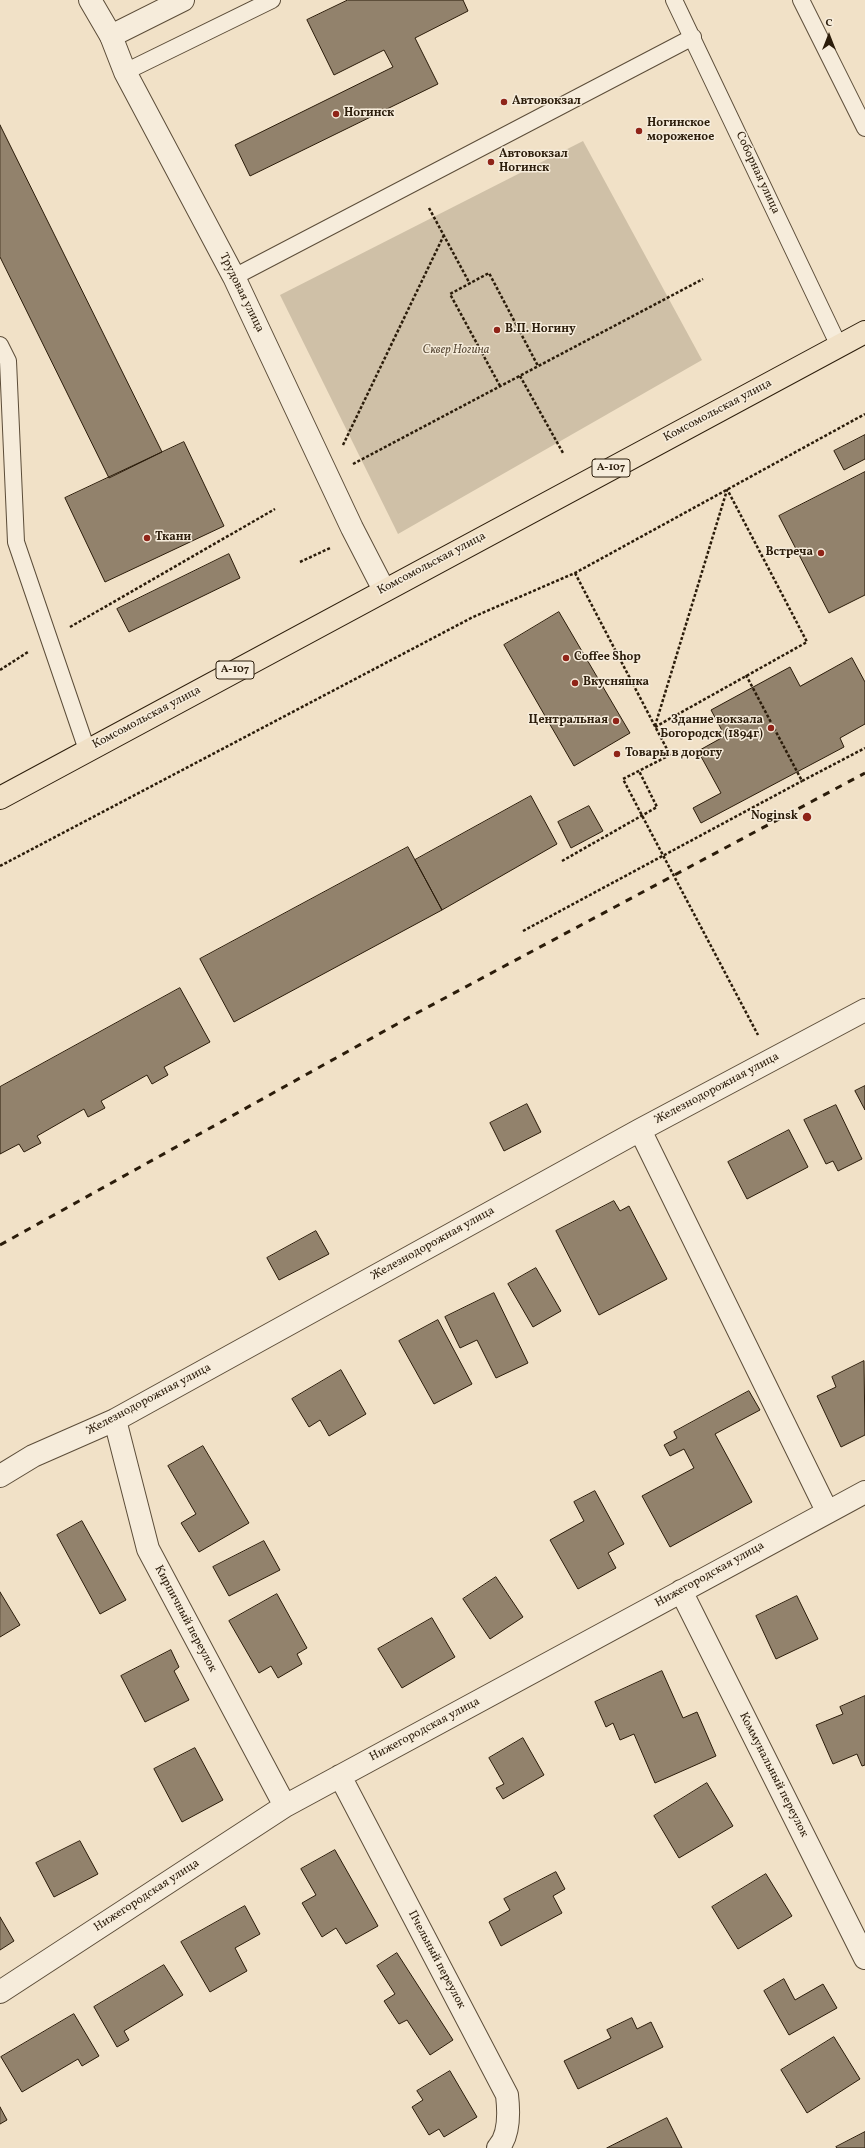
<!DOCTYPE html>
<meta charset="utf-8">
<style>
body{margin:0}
#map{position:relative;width:865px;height:2148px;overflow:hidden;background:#f1e1c7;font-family:Vollkorn,serif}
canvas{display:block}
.north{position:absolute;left:809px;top:16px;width:40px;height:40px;-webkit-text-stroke:3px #f6ecdb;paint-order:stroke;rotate:0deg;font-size:11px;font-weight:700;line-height:16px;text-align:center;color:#2b1c0a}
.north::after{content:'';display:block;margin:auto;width:14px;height:18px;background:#2b1c0a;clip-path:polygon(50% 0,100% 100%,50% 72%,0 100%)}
</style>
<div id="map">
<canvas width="865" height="2148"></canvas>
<div class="north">С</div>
</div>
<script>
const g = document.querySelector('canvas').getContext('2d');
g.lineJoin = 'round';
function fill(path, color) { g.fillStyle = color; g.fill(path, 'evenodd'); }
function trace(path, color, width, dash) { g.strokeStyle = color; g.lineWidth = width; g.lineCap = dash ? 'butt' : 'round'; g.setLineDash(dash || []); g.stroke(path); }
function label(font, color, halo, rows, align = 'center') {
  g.font = font + ' Vollkorn,serif'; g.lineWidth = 3; g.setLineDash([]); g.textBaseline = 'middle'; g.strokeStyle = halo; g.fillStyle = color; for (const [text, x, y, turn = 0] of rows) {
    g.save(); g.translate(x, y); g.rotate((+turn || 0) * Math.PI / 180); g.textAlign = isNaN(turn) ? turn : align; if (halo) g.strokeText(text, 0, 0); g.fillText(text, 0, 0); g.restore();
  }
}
const green = new Path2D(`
 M583,141L702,360L398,534L280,295Z`);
const building = new Path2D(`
 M348,0H463L468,11L415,38L438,84L250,176L235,145L393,67L384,50L334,75L307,20Z
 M0,125L162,452L109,478L0,257Z
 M865,435V459L844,470L834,451Z
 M184,442L224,526L105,582L65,498Z
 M865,472V595L829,613L779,516Z
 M229,554L240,578L129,632L117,609Z
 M559,612L630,733L574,766L504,645Z
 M852,658L865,682V724L840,738L844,747L701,823L693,808L721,793L698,751L725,736L711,710L790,667L800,686Z
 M531,796L557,844L442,910L415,860Z
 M589,806L603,831L571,848L558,822Z
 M408,847L442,910L234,1022L200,959Z
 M180,988L210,1042L164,1067L168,1075L152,1084L147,1075L101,1101L105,1108L88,1117L84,1109L37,1136L41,1143L24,1152L19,1144L0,1154V1087Z
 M865,1086V1110L855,1091Z
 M527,1104L541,1132L504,1151L490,1123Z
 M836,1105L862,1159L838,1171L833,1161L826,1164L804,1120Z
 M789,1130L808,1167L747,1199L728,1162Z
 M614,1201L620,1211L629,1206L667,1279L599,1315L556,1231Z
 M316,1231L329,1254L279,1280L267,1258Z
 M536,1268L561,1311L533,1327L508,1284Z
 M494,1293L528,1363L496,1378L477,1340L460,1348L445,1317Z
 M438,1320L472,1384L434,1404L399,1341Z
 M864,1361L865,1435L841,1447L817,1396L836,1387L832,1377Z
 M341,1370L366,1414L329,1436L320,1420L309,1427L292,1399Z
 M749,1391L760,1410L715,1434L752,1502L670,1547L642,1496L694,1468L684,1449L670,1456L664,1445L677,1438L674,1432Z
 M203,1446L249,1523L199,1552L181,1523L196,1514L168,1466Z
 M595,1491L624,1544L608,1553L616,1568L578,1589L550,1540L584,1521L574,1502Z
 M82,1521L126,1600L100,1614L57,1535Z
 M264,1541L280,1570L229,1596L213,1567Z
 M496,1577L523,1617L490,1639L463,1599Z
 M0,1592L20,1625L0,1637Z
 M277,1594L307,1648L297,1654L302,1664L278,1678L271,1666L259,1673L229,1621Z
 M797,1596L818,1639L776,1659L756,1616Z
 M432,1618L455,1657L402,1688L378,1649Z
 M171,1650L179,1667L174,1671L189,1700L145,1722L121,1676Z
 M662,1671L683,1718L697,1712L716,1756L655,1783L634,1734L620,1740L613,1723L606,1727L595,1702Z
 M865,1696V1765L862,1766L857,1754L833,1764L816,1725L843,1714L840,1707Z
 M523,1738L544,1775L503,1799L496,1788L504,1784L489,1758Z
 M195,1748L223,1800L182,1822L154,1769Z
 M707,1783L733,1826L679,1858L654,1816Z
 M80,1841L98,1874L54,1897L36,1863Z
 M335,1850L378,1926L346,1944L336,1928L322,1937L302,1903L316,1895L301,1869Z
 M556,1872L565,1889L553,1896L562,1913L501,1946L489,1922L510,1910L504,1899Z
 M766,1874L792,1916L738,1949L712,1907Z
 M245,1906L260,1934L235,1948L247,1971L210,1992L181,1942Z
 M0,1917L14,1941L0,1950Z
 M397,1953L453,2040L430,2055L407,2020L399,2024L384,2001L395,1994L377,1966Z
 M164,1965L183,1995L124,2031L129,2040L117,2047L94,2007Z
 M784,1979L795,2000L823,1984L837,2008L789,2035L764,1991Z
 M74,2014L99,2056L82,2066L78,2059L22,2092L1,2057Z
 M632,2018L637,2029L651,2022L663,2047L578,2089L564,2061L611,2038L607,2030Z
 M834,2037L860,2079L807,2113L781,2070Z
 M450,2071L477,2117L444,2137L439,2129L429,2135L412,2107L423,2100L417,2091Z
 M0,2107L7,2120L0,2124Z
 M667,2118L682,2148H607Z
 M865,2132V2148H837L836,2147Z`);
const path = new Path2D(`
 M429,208L470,284
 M520,376L563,453
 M500,386L450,294L489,273L538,366
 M343,445L444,235
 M353,464L703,279
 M300,562L330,548
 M575,573L670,755L623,779L647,825
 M70,627L275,509
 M0,670L28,652
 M746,675L802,781L865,748
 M655,726L727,490
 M655,727L807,642L727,489
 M562,861L657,807L639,771
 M0,866L473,617L575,573L865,414
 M523,931L802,781`);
const service = new Path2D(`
 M674,0L839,346
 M801,0L865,128
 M125,72L272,0
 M234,277L693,37
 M0,345L8,361L16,542L87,750`);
const minor = new Path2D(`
 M111,36L183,0
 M640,1130L827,1511
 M115,1420L148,1549L285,1806
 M0,1476L33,1456L115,1420L640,1130L865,1010
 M681,1591L865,1958
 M340,1776L507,2095C509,2112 510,2135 498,2148
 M0,1992L285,1806L865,1492`);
const tertiary = new Path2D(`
 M90,0L111,36L125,72L234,277L352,528L384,590`);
const primary = new Path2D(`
 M0,798L865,332`);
const rail = new Path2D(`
 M0,1245L415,1014L865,773`);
const pathBridge = new Path2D(`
 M647,825L758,1035`);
const markers = [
 [504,102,4,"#8f2418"],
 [336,114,4,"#8f2418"],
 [639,131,4,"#8f2418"],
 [491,162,4,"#8f2418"],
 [497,330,4,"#8f2418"],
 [147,538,4,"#8f2418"],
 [821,553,4,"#8f2418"],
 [566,658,4,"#8f2418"],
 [575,683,4,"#8f2418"],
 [616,721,4,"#8f2418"],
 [771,728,4,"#8f2418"],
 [617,754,4,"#8f2418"],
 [807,817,5,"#8f2418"]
];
const shields = [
 [611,468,38],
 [235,670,38]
];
const shieldNames = [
 ["А-107",611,468],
 ["А-107",235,670]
];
const poiNames = [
 ["Автовокзал",512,102],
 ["Ногинск",344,114],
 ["Ногинское",647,124],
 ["мороженое",647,138],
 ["Автовокзал",499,155],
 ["Ногинск",499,169],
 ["В.П. Ногину",505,330],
 ["Ткани",155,538],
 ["Встреча",813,553,"right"],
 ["Coffee Shop",574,658],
 ["Вкусняшка",583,683],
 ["Центральная",608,721,"right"],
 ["Здание вокзала",763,721,"right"],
 ["Богородск (1894г)",763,735,"right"],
 ["Товары в дорогу",625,754],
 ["Noginsk",798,817,"right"]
];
const streetNames = [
 ["Соборная улица",757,173,65],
 ["Трудовая улица",241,293,64],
 ["Комсомольская улица",718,411,-28],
 ["Комсомольская улица",432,564,-28],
 ["Комсомольская улица",147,718,-28],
 ["Железнодорожная улица",717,1089,-28],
 ["Железнодорожная улица",433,1244,-29],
 ["Железнодорожная улица",149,1400,-28],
 ["Нижегородская улица",710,1575,-29],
 ["Кирпичный переулок",185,1619,62],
 ["Нижегородская улица",425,1730,-28],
 ["Коммунальный переулок",773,1775,63],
 ["Нижегородская улица",147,1896,-33],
 ["Пчельный переулок",436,1960,62]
];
const parkNames = [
 ["Сквер Ногина",456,351]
];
fill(green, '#cfc0a7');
fill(building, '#92826c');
trace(building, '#2b1c0a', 1);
trace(service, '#5c4d39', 18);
trace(minor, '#5c4d39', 24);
trace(tertiary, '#5c4d39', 24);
trace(primary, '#2b1c0a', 24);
trace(path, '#2b1c0a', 2.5, [3, 2]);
trace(service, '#f6ecdb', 16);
trace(minor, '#f6ecdb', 22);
trace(tertiary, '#f6ecdb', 22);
trace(primary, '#f1e1c7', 22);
trace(rail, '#2b1c0a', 3, [7, 7]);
trace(pathBridge, '#2b1c0a', 2.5, [3, 2]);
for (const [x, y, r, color] of markers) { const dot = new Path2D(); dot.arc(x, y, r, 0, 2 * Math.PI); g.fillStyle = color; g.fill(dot); trace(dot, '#f6ecdb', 1.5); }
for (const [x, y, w] of shields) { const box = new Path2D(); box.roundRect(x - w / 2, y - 9, w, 18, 3); g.fillStyle = '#f6ecdb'; g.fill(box); trace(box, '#2b1c0a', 1); }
label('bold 11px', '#2b1c0a', null, shieldNames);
label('bold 12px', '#2b1c0a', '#f6ecdb', poiNames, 'left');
label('12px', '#2b1c0a', '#f6ecdb', streetNames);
label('italic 12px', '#5c4d39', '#f6ecdb', parkNames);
</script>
